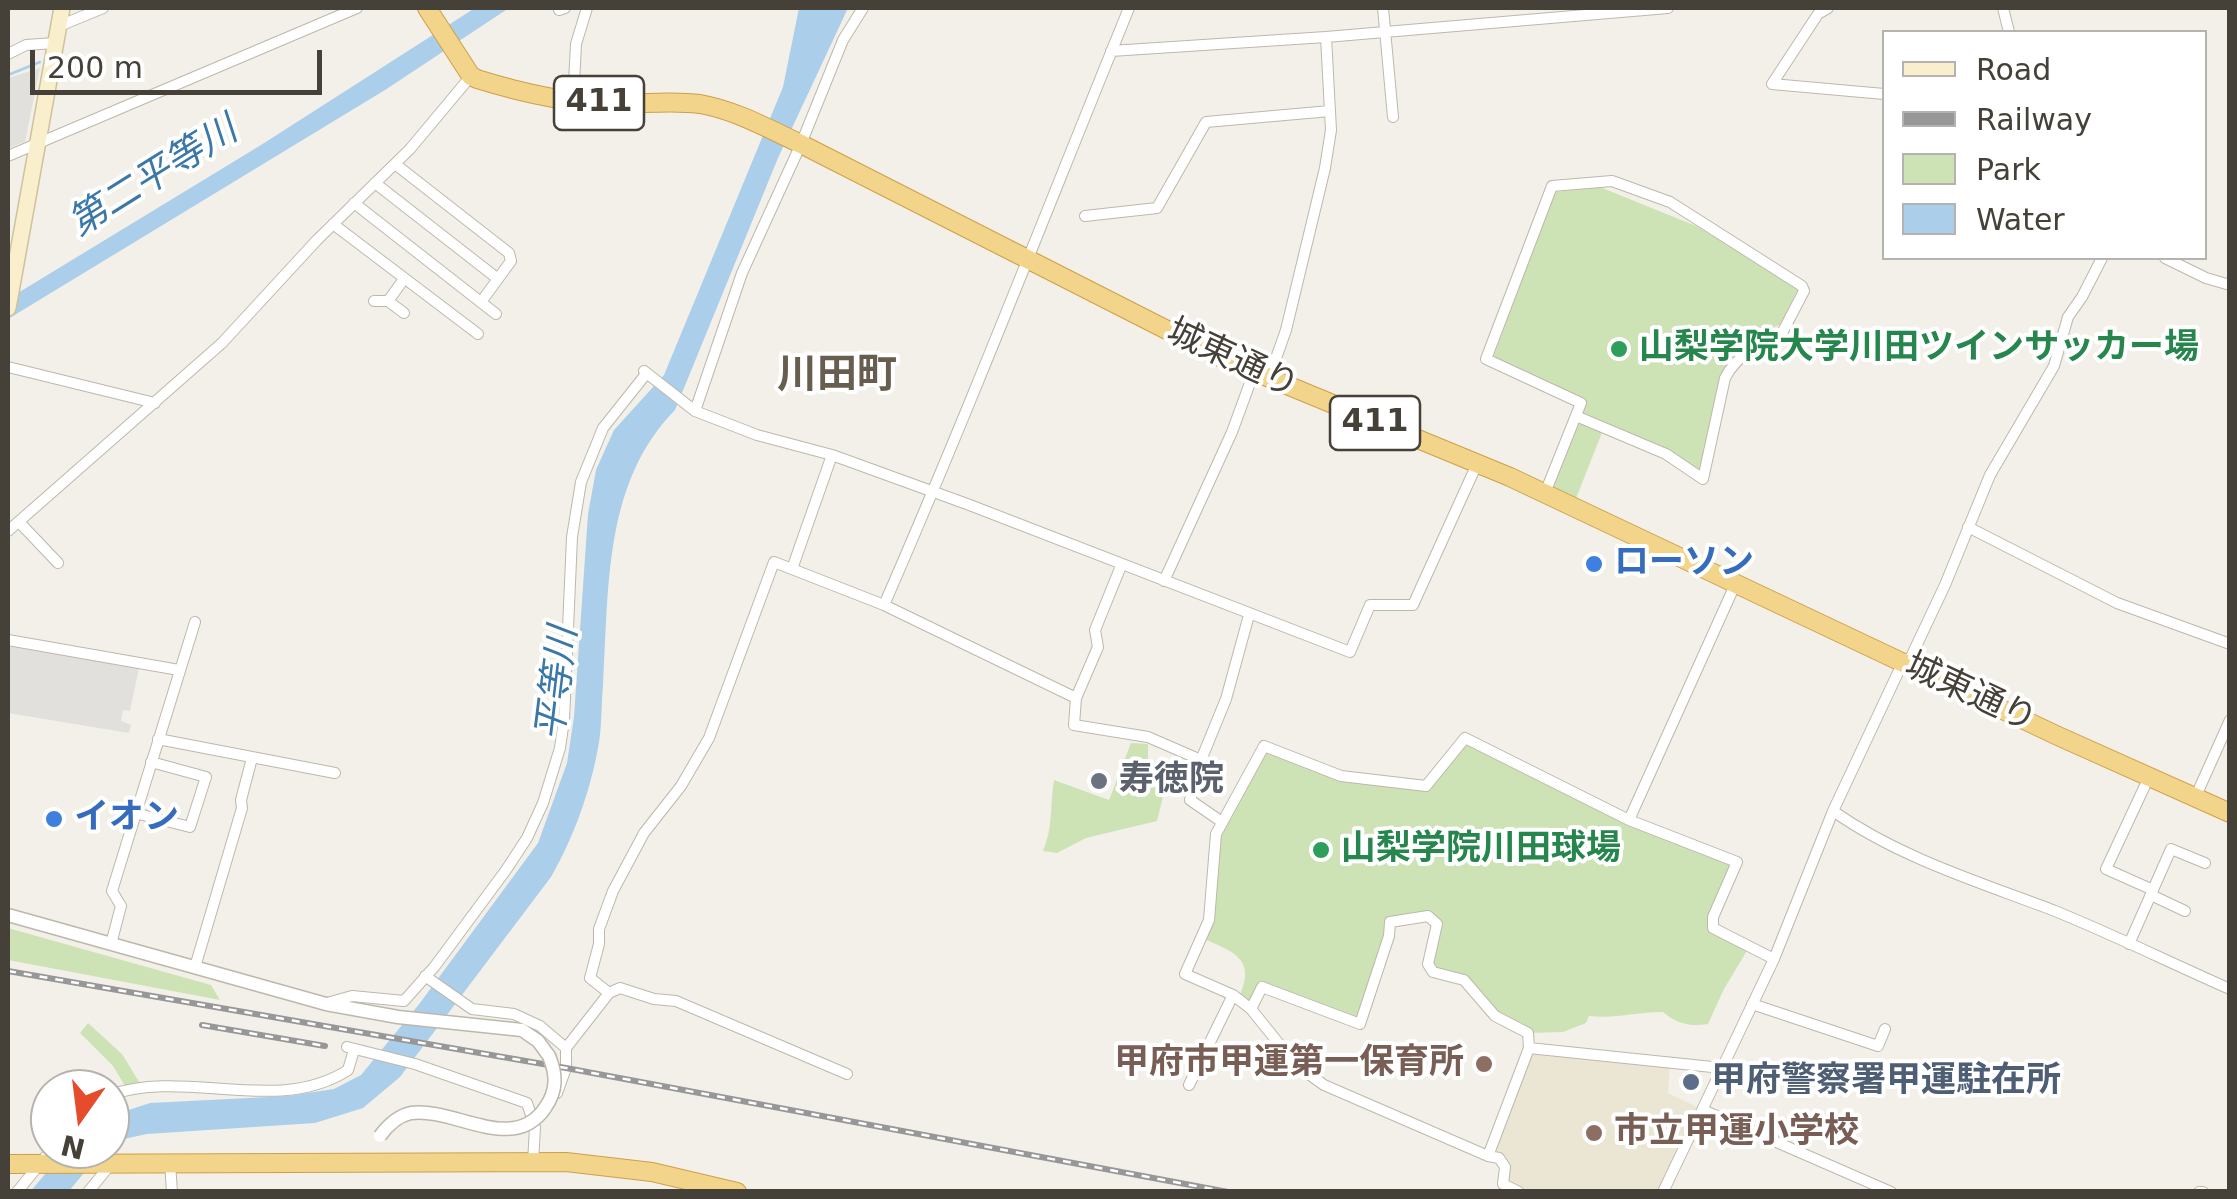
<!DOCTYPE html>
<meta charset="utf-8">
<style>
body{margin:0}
#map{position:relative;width:2237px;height:1199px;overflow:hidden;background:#f3f0e9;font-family:"DejaVu Sans",sans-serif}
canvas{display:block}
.frame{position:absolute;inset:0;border:10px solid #464138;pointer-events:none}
.legend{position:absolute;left:1882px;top:30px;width:325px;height:230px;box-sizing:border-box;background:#fff;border:2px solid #b5b3af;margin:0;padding:12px 18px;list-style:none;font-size:30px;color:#464138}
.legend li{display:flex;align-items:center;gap:20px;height:50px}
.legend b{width:50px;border:2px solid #b5b3af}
.north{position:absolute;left:30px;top:1069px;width:100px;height:100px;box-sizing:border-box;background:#fff;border:2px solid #b5b3af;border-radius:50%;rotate:194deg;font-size:28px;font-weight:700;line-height:40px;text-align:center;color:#464138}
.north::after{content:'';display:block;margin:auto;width:35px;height:45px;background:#e64b2c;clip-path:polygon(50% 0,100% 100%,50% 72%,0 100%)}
.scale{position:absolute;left:30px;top:50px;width:292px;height:45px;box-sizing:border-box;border:5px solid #464138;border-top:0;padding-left:12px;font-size:30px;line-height:35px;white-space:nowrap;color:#464138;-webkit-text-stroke:8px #fff;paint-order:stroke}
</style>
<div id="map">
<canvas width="2237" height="1199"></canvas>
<div class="frame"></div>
<ul class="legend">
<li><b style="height:12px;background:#faefcc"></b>Road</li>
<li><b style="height:12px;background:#979797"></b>Railway</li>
<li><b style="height:28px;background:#cee3b5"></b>Park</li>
<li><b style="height:28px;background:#abcfea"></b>Water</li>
</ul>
<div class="north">N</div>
<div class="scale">200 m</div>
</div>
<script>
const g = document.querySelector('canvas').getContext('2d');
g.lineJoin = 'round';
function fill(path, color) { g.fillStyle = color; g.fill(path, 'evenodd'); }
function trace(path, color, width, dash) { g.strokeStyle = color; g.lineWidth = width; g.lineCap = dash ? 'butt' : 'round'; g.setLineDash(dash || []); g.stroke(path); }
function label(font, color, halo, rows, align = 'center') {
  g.font = font + ' "DejaVu Sans","Noto Sans JP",sans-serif'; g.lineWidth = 8; g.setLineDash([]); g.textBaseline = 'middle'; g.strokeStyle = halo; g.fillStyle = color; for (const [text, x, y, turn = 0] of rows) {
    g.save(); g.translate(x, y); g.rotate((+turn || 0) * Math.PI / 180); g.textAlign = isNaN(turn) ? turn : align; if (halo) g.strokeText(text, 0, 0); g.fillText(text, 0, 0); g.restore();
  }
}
const education = new Path2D(`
 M1529,1048L1670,1063L1668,1093L1703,1110L1663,1191H1519L1503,1184L1505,1167L1488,1156Z`);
const green = new Path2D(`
 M1600,187L1696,226L1799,287L1781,324L1751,338L1739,355L1729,362L1700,471L1605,425L1575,501L1549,489L1585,401L1493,358L1555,192Z
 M1465,738L1629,820L1737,862L1707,924L1709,930L1748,949L1724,989L1708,1024C1691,1027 1677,1024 1663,1012C1637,1012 1615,1019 1589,1016L1586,1023L1563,1032L1528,1033L1495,1016L1464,980L1433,972L1428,964L1437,924L1428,916L1390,922L1360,1024L1263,988L1251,1009L1239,997C1257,958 1233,952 1202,938L1216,834L1264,746L1314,767L1426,786Z
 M1131,743L1148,744V761L1171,765L1157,821L1086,838L1057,853L1043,851C1053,828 1050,805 1054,780L1109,800Z
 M8,928L211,985L220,1000L8,960Z
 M88,1023L122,1054L141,1085L125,1086L113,1066L80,1033Z`);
const parking = new Path2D(`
 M40,68L25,142L8,148V78Z
 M8,646L139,668L130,711L123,710L121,721L131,725L129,733L8,713Z`);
const water = new Path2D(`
 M475,8H509L385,90L8,319V299L261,145Z
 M799,8H848L778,158L675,410C603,483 609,590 603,686C601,706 602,728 598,748C590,792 573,839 551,877L400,1077L363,1108L315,1123L147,1134L119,1140L110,1145V1116L150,1103L288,1096L334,1089L361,1075L420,1003L538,843L567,763L574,717L588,514L596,470L614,430L664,375L783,87Z
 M66,1149H104L69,1191L30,1192Z`);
const stream = new Path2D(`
 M8,75L40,62`);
const minor = new Path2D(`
 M1383,8L1393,117
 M1828,8L1818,14L1772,84L1884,94
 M2003,8L2009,32
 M559,10L565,8
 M59,26L103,8
 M1111,51L1326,37L1668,8
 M8,54L26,45L55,43
 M573,102L576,44L587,8
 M8,156L357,8
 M395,164L509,253L511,261L481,302
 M375,183L498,279
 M354,203L496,314
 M1085,216L1157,208L1206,122L1330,111
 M333,224L478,334
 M2102,258L2082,297L2068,317L2054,366L1990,475L1945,585L1911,657L1903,662L1833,811C1900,858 1979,882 2055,911C2114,935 2171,963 2230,989
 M2165,258L2206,278L2230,285
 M374,301H388L404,313
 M388,301L404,279
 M8,367L155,403
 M644,371L695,411L757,435L832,455L967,504L1350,652L1370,605H1413L1477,464
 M1269,378L1286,330L1325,168L1331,130L1326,37
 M695,411L742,273L801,144L843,40L863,8
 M1545,493L1581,403L1486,359L1552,186L1612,181L1670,202L1802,286L1804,291L1781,335C1758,344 1737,355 1725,378L1703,479L1666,454L1576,416
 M20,523L58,563
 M1968,527L2117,603L2230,644
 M8,531L222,343L317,240L410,149L471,76
 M792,569L832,455
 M1164,581L1232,432L1254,372
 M884,605C970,408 1048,207 1129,8
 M8,640L179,670
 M1076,698L1098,647L1095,630L1121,566
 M158,739L335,773
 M1201,760L1226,699L1249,615
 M2149,777L2106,869L2153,890
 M2195,798L2230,720
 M135,813L190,827L206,777L151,762
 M1629,820L1735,585
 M2151,895L2185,911
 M111,944L121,906L112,891L195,622
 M2129,944L2171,849L2205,863
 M1774,959L1833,811
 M195,967L242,808L241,800L252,758
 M425,976L472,1009L514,1014L540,1026L566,1048V1068L557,1093
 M609,993L590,978L599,944V929L613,891L644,833L681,786L709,738L774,562L884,605L1076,698L1074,725L1148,737L1201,760L1190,800L1222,822
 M327,1003L352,996L404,1001L435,966L506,870L527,838L543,803L560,748L564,720L572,537L581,482L603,428L646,374
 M1752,1004L1878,1046L1885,1029
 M1251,1009L1262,987L1360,1024L1389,936L1390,922L1428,916L1437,924L1428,964L1433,972L1464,980L1495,1016L1528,1033L1529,1048
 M347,1047L415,1064L527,1103L535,1127L533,1163
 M566,1048L609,993L620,988L654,999L676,1001L847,1074
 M1189,1085L1233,995
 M110,1095C186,1068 277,1116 348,1070L354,1050
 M1703,1110L1891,1192
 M1488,1156L1499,1158L1505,1167L1503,1184L1519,1192
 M170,1163L172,1192
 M17,1192L52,1149
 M88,1192L111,1164
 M1663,1192L1774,959L1713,928V917L1737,862L1629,820L1465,738L1426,786L1341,776L1264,746L1216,834L1209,920L1185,974L1233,995L1251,1009L1296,1065L1324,1085L1488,1156L1529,1048L1722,1068
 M2199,1192H2203`);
const tertiary = new Path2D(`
 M8,915L326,1004L398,1017L522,1030L538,1041L549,1056`);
const secondary = new Path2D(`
 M8,308L62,8`);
const trunk = new Path2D(`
 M427,8L471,76L477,79C522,93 568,104 615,104C643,104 671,100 700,104C735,110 769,129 801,144L1226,360L1510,477L2058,736L2230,813
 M8,1164L566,1162L652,1172L737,1192`);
const rail = new Path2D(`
 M8,971L566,1068L1228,1192
 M202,1025L325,1046`);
const tertiaryBridge = new Path2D(`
 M380,1136C388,1125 397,1116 411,1113C454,1107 513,1155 545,1108C557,1091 557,1075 549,1056`);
const markers = [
 [1619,349,10,"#2e9e5b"],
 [1594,564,10,"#3f7fe0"],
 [1099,781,10,"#6b7280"],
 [54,819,10,"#3f7fe0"],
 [1321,850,10,"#2e9e5b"],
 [1484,1064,10,"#8d6e63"],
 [1691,1082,10,"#5c6f8a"],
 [1594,1133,10,"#8d6e63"]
];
const shields = [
 [599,103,90],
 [1375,423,90]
];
const shieldNames = [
 ["411",599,103],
 ["411",1375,423]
];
const leisureNames = [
 ["山梨学院大学川田ツインサッカー場",1639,349],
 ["山梨学院川田球場",1341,850]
];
const streetNames = [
 ["城東通り",1232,360,25],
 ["城東通り",1970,694,25]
];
const shopNames = [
 ["ローソン",1614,564],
 ["イオン",74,819]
];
const worshipNames = [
 ["寿徳院",1119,781]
];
const educationNames = [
 ["甲府市甲運第一保育所",1464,1064],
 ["市立甲運小学校",1614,1133,"left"]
];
const serviceNames = [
 ["甲府警察署甲運駐在所",1711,1082]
];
const waterNames = [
 ["第二平等川",154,178,-32],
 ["平等川",559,684,-83]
];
const quarterNames = [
 ["川田町",837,377]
];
fill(education, '#ebe5d4');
fill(green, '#cee3b5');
fill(parking, '#e2e0dd');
fill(water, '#abcfea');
trace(stream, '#abcfea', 2.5);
trace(minor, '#bdb8ac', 12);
trace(tertiary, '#bdb8ac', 15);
trace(secondary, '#cec29c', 18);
trace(trunk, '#cf9f47', 20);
trace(minor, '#fff', 10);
trace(tertiary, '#fff', 12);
trace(secondary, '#faefcc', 15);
trace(trunk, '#f3d48b', 18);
trace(rail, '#979797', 6);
trace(rail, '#fff', 2.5, [8]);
trace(tertiaryBridge, '#bdb8ac', 15, []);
trace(tertiaryBridge, '#fff', 12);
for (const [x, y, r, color] of markers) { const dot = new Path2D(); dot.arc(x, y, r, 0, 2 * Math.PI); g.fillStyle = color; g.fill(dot); trace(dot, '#fff', 4); }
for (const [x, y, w] of shields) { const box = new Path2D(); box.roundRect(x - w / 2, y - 27, w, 54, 8); g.fillStyle = '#fff'; g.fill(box); trace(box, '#464138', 2.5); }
label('bold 32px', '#464138', null, shieldNames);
label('bold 35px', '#27864d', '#fff', leisureNames, 'left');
label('35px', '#464138', '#fff', streetNames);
label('bold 35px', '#366cbe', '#fff', shopNames, 'left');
label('bold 35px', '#5b616d', '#fff', worshipNames, 'left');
label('bold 35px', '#785e54', '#fff', educationNames, 'right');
label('bold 35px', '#4e5e75', '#fff', serviceNames, 'left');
label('italic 38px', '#3b78a8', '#fff', waterNames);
label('bold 40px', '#685e50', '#fff', quarterNames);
</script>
